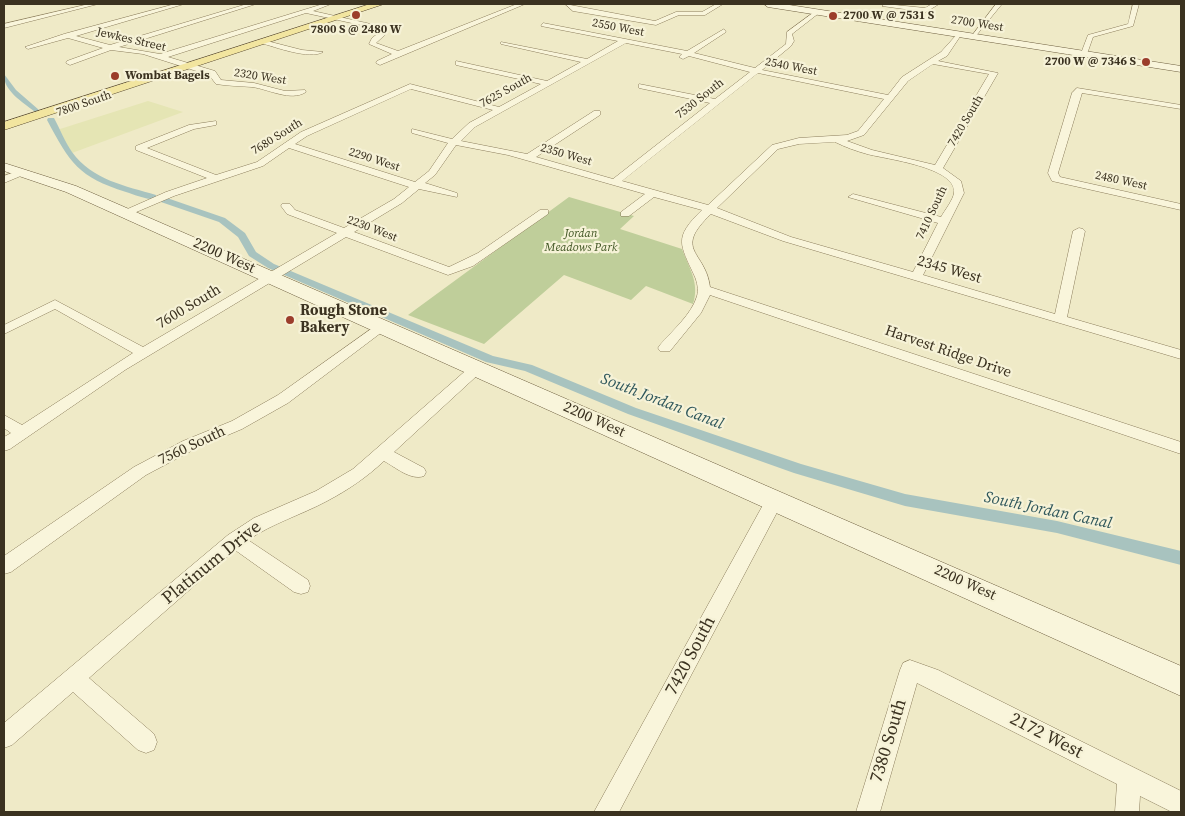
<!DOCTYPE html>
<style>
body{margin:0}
#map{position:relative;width:1185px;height:816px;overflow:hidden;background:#efeac7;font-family:"Source Serif 4",serif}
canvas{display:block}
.frame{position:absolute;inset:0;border:5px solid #3b3220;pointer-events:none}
</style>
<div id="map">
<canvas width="1185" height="816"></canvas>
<div class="frame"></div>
</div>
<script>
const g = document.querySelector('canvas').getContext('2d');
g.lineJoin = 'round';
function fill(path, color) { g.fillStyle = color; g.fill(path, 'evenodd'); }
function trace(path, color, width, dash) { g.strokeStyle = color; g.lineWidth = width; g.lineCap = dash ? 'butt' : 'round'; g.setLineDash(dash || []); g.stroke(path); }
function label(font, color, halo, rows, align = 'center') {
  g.font = font + ' "Source Serif 4",serif'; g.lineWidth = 4.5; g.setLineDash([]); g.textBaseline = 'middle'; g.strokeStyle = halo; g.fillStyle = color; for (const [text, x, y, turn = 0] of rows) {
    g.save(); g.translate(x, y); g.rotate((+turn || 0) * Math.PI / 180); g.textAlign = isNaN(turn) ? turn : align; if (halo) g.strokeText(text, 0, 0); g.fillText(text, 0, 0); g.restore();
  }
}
const farmland = new Path2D(`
 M148,101L183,112L72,153L57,130Z`);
const green = new Path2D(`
 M569,197L634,216L620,229L682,249C689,268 700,283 693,304L646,286L631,300L564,275L484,344L408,315Z`);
const canal = new Path2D(`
 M4,74L16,90L39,110V112H35C23,102 3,91 4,74Z
 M48,118H54C60,129 65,142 72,152C92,180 126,186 156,195V199C147,200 135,195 126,192C78,177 70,163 47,120Z
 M161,198H167L225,218L245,233L256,252L274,264L493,356L532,365L636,408L801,464L905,494L1057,521L1181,551V565L1057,533L905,506L794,473L628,414L525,371L486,362L268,268L249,256L238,237L219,222L161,202Z`);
const street = new Path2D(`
 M89,4H98L4,28V24Z
 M175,4H184L76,36L110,45L247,4H256L119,47L160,54L323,4H331L313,11L384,27L387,33L376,43L398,51L517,4H525L380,65L376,63L377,61L392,54L369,44L372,38L380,32L379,29L306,13L168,57L215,71L221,80L254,83L285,91L305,90L306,92C291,102 268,89 252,87C240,86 228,86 216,84L209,75L143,54L111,50L70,65L66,63L67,61L103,48L68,38L28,49L25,47L64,34Z
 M565,4L655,21L676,12H702L716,4H723L705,15H679L656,25L573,11Z
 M932,4H939L926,12L882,6L885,4L925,8Z
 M996,4H1002L975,37H971Z
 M1133,4H1139L1133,26L1093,37L1087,54L1080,56L1088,35L1128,24Z
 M817,10L819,13L792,34L794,41L791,46L762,70L888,95L902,77L941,52L959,32L961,35L947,56L938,61L998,73L943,168L961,181L964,193L923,275L1055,314L1073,231L1079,228L1083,229L1085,231L1067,317L1181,350V359L783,241L711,214C672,251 706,251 710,287L1181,442V454L710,295L701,313L670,351H660L658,348L660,345C672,331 692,314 697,296C699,290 697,282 695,277C680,244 673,238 702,210L654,197L629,216H621V212L645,194L508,155L456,145L435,175L425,183L457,193V197L419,189L402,203L354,232L449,267L478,253L540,210H548V214L473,266L448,275L346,237L125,370L10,449L4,451V437L11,433L4,428V415L22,425L133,353L55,309L4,334V325L55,300L143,347L337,233L287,214L281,206L282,204H290L295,210L344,228L394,199L409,187L289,148L263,166L174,196L127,216L123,215V211L166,192L207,178L136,150V146L189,125L216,121V125L194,129L147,148L216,175L257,162L301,132L410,84L499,107L541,84L456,65V61L547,81L581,62L501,44V42L587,59L618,41L541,26L543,23L687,51L724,29L726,32L694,53L755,68L786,44L787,32ZM626,43L677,53L682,54L679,57L683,59L689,56L750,72L715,99L639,84V88L710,103L613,179L536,157L600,115V111H594L527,154L461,141L475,127ZM933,64L989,74L935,165L872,150L847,141L864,135L908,81ZM758,73L884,99L858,131L847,135L799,138L772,145L708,205L622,181ZM411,89L493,110L469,123L452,139L412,129V133L448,143L429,171L415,182L295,144L307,136ZM835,142C845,147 856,151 867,154C885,159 957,167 954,193C953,200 945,210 941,217L853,194L848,197L938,223L913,272L791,237L717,208L778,149L799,144Z
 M263,40L302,50L323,52C310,60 275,47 261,43Z
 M1077,88L1181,105V109L1082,93L1058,173L1060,177L1181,204V210L1052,181L1048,173L1072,93Z
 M20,170L23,171V175L4,183V176Z
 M381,322L388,326L386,329L288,403L242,429L195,449L146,475L11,572L4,574V556L134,467L183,441L232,421L278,395Z
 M476,364L483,369L481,372L394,452L424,468L426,472L424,476C411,481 395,467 384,461C367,477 348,490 327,501C301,515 273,523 248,540L308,580L310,586L308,592L301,594L294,592L235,550L89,678L154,734L157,742L154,750L146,753L138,750L73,692L12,745L4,748V723L228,535L254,518L316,491L353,469L471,366Z
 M775,492L781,494L784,499L619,812H594L769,494Z
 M910,660L938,670L1181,791V812H1172L1140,796L1139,812H1115L1117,784L917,683L880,812H856L900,670L903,663Z`);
const secondary = new Path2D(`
 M764,4H783L1181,66V72L768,7Z
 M4,163L76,186L1181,666V696L66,192L4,171Z`);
const primary = new Path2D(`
 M370,4H384L4,130V122Z`);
const markers = [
 [356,15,5,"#9b3d2b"],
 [833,16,5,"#9b3d2b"],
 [1146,62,5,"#9b3d2b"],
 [115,76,5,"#9b3d2b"],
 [290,320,5,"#9b3d2b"]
];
const farPoinames = [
 ["2700 W @ 7531 S",843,16],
 ["7800 S @ 2480 W",356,30,"center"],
 ["2700 W @ 7346 S",1136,62,"right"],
 ["Wombat Bagels",125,76]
];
const farStreetnames = [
 ["2700 West",977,24,9],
 ["2550 West",618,28,11],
 ["Jewkes Street",131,40,13],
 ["2540 West",791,67,11],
 ["2320 West",260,77,9],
 ["7625 South",506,91,-29],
 ["7530 South",700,99,-38],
 ["7800 South",84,104,-19],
 ["7420 South",966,121,-59],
 ["7680 South",277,137,-32],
 ["2350 West",566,155,16],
 ["2290 West",374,160,18],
 ["2480 West",1121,181,12],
 ["7410 South",932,213,-65],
 ["2230 West",372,229,21]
];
const farParknames = [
 ["Jordan",581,234],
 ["Meadows Park",581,248]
];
const streetNames = [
 ["2200 West",224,256,24],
 ["2345 West",949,270,16],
 ["7600 South",189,307,-31],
 ["Harvest Ridge Drive",948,352,19],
 ["2200 West",594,420,24],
 ["7560 South",192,446,-25],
 ["2200 West",965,583,24]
];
const poiNames = [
 ["Rough Stone",300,311],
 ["Bakery",300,328]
];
const waterNames = [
 ["South Jordan Canal",662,402,21],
 ["South Jordan Canal",1048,511,12]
];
const nearStreetnames = [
 ["Platinum Drive",212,563,-39],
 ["7420 South",691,656,-62],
 ["2172 West",1046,736,27],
 ["7380 South",889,741,-73]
];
fill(farmland, '#e5e5b4');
fill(green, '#bfce9a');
fill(canal, '#a8c3bf');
trace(street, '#8b7d5c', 1);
trace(secondary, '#6d5e3f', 1);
trace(primary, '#594a30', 1);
fill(street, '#f9f5db');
fill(secondary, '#f9f5db');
fill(primary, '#f2e59f');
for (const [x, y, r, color] of markers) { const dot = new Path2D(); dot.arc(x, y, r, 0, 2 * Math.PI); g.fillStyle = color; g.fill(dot); trace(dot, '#f6f2d7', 2); }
label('bold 12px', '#3b3220', '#f6f2d7', farPoinames, 'left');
label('12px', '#3b3220', '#f6f2d7', farStreetnames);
label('italic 12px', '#435826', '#f6f2d7', farParknames);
label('15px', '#3b3220', '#f6f2d7', streetNames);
label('bold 15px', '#3b3220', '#f6f2d7', poiNames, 'left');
label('italic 16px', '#2f575b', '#f6f2d7', waterNames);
label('18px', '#3b3220', '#f6f2d7', nearStreetnames);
</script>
